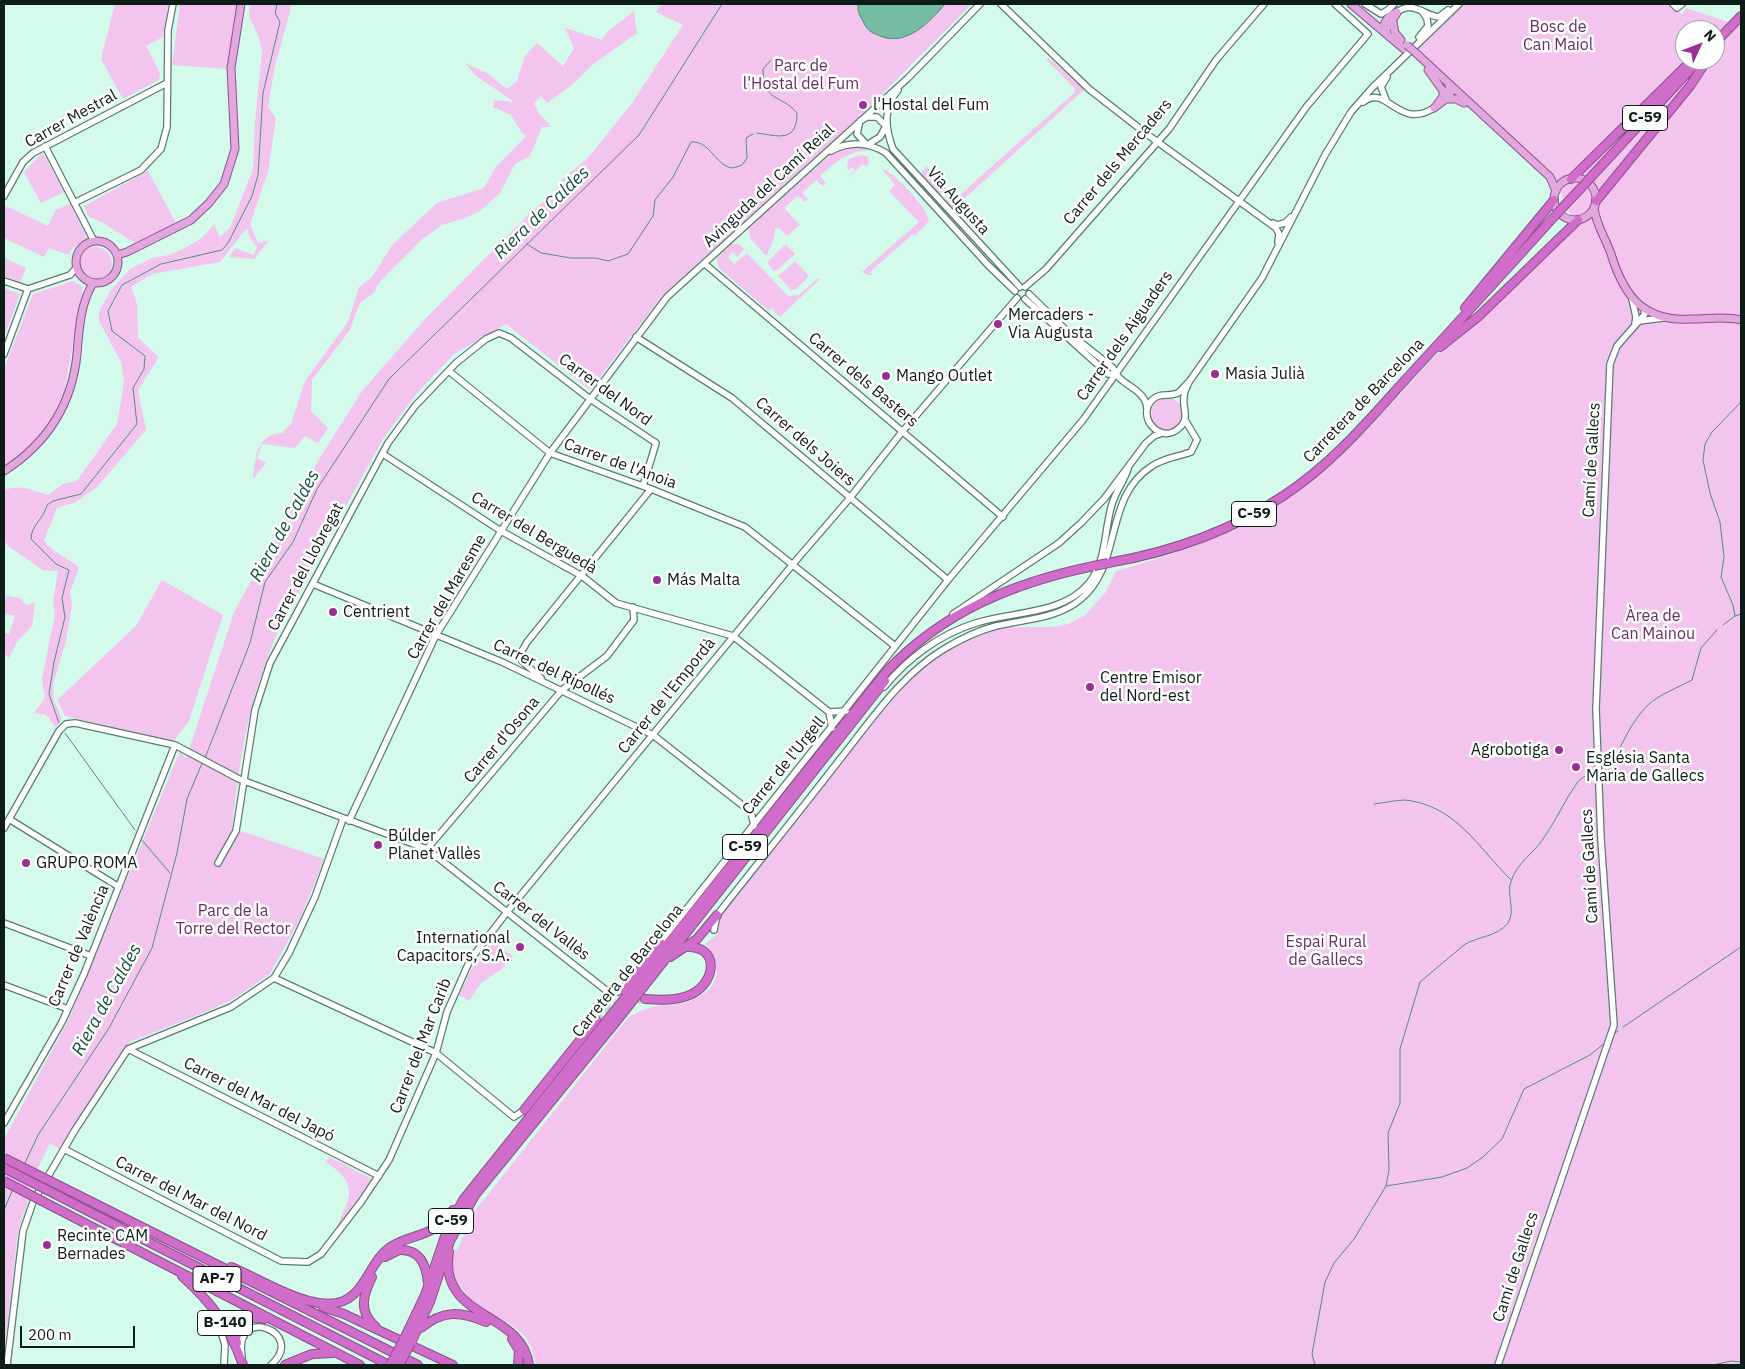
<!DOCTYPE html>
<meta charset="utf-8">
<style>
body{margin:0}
#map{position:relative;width:1745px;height:1369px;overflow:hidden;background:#d3faeb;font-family:"IBM Plex Sans",sans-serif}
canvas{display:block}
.frame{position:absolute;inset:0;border:5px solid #0d1c17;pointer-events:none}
.north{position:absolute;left:1675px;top:20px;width:50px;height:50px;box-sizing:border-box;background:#fdfdfd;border:1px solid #9da3a1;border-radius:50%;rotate:47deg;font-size:14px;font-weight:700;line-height:20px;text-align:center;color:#0d1c17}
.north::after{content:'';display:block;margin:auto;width:18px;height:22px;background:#983093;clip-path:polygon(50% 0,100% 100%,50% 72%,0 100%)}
.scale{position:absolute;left:20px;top:1326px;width:115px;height:22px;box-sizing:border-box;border:2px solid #0d1c17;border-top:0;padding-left:6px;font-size:15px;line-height:18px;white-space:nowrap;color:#0d1c17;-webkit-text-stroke:4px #fdfdfd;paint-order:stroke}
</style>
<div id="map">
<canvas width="1745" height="1369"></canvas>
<div class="frame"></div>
<div class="north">N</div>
<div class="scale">200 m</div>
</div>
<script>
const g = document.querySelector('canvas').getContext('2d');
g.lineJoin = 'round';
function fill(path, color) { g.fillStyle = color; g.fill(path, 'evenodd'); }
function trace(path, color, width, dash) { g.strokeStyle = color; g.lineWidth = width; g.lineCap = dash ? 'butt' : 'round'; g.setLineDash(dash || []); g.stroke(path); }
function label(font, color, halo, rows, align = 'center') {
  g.font = font + ' "IBM Plex Sans",sans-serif'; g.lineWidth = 5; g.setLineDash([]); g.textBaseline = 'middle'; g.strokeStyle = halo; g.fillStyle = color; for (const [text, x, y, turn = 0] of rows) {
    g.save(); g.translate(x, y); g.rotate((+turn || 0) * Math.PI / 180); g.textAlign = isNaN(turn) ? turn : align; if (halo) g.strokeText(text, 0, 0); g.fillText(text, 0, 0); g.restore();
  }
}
const green = new Path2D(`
 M115,4H168L163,37L146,46L160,73L159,80L123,99L101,59Z
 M180,4H237L229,69L172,65Z
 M250,4H292L275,66L268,107L276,118L268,172L250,224L258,243L269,240L254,259L229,257L235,248L254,255L257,247L250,238L247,228L220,262L152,274L131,287L137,304L138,338L159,357L138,390L146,430L96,488L76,502L57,508L44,540C54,555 67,556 79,568L70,592L72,606L66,641L53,684L54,701L62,718L56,728L46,715L34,713L45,698L42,679L55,614L53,602L58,571L43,570L8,546L4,540V491C17,483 34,491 48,495L63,484L77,481L117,424L124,382L121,362L99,321V311L111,290L130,269L152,258L169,255L185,248L202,238L214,224L220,237L230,228L253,169L255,122L262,51L259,38L249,16Z
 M662,4H972L859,117L663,295L590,390L506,324L454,354L417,393L383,439L285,617C251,685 240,753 232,828L324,859L301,917L270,974L232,1000L205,1012L130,1042L60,1150L50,1143L24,1197L28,1200L18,1231L4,1354V1139L68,1021L180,751L186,759L234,612L321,456L362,391L426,318L531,212L554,193L560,181L588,158L632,103L683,25L656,12Z
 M1464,4H1671L1682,14L1686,8L1741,26V1365H536C529,1313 480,1322 462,1288H459C454,1274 450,1263 455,1249L457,1250L474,1212L628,1018C637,1012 646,1008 656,1006C664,1004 672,1005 680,1004C698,1000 720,988 716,967C715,956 713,952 705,944L718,934V917L907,680L948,649L998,627H1053L1068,624L1085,615L1105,593L1116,571C1179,554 1238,532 1292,495C1343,462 1395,398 1438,353C1482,308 1530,267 1575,224L1550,171L1441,73L1418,49ZM1685,30H1715V60H1685Z
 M634,11L637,33L592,65L572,85L547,103L541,96L534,103L540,115L552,127H542L530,156L515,164L500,193L480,211L465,218L442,225L420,241L378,284L374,293L360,303L350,330L312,380L311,411L328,428L318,443L305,436L295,448L262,444L257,458L266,463L253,479C255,459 256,434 282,433L291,424L305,381L348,322L359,287L372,277L392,245L437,203L484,188L495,168L526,136L522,133L511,115L493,107L494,100L514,102L475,75L465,63L487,73L507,89L517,81L525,56L537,43L563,66L574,48L565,28L602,40L606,33Z
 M1049,58L1085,89L952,210L944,202L951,195L961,194L1074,93L1075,89L1046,59Z
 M852,147L871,150C845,152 837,161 820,176L826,183L823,186L816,180L802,193L808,199L805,202L798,196L784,208L800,225L787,236L779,228L775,229L774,238L767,255H765L751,239L748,228L827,158L839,150Z
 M41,154L45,156L64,192L41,203L24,172Z
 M861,155L868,157L869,164L866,167L863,164L848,178L855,170L852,167L849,170L847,168L848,159Z
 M926,166L947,189L941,194H937L921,175Z
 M882,169C893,171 929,209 929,221L915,236L913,234L870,272L872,275H868L862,272L919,222L889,191L895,185Z
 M148,171L176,223L135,243L103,223L88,216L84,206Z
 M70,204L87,237L71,250L69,255L49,248L44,257L4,238V210L6,206L48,226L56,210Z
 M731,244H739L744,249L737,257L733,252L728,257L734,264L747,253L788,296L799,295L817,279L821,278L780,317L771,308L769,311L718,267L717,258Z
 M786,244L795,254L776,271H773L767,262Z
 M78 264a17 17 0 1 1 34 0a17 17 0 1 1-34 0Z
 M4,258L26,268L20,282L4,276Z
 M795,261L809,276L796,289L791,290L778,276Z
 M73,281L83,287L64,393L51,420L33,443L4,466V369L33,294Z
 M4,288L20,294L4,337Z
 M1151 414a16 16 0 1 1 32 0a16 16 0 1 1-32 0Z
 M162,580L223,615L189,721L173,742L65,716L57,700L136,626Z
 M6,596L20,598L26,605L35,603L32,626L17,642L9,658L4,653V633L9,634L15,616L4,613Z
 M491,940L513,956L502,969L481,983L469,1001L459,995L472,968Z
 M329,1157L372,1179L368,1188L334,1234C348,1199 363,1187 326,1162Z`);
const water = new Path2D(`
 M858,4H945C930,22 906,47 880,36C873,33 869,32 865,25C861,17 857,13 858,4Z`);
const stream = new Path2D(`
 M757,133C778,136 797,143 797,113C780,93 763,103 763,69L771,60
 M527,244L541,253L571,258H595L608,261L628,254L653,216L655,200L673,177L691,142C710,140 716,167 733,168L742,165L747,158L746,138L753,134
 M1735,616L1741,614
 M1723,625L1735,616L1733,605L1721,577L1724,557L1720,522L1710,493L1703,460L1705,444L1712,432L1741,402
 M59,723L49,694L54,662L65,617L62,598L69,570L56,564L31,539C31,525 44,519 47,505L53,501L81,494L137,424L133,388L144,369L145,356L112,331L108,311L122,285L161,264L222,250L228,243L252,196L258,175L263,93L280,22L275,13L277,4
 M65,733L135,830
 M205,758L250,643L265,582L293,542L317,489L389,379L639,135L722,4
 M1602,771H1608C1620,750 1630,722 1648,705C1660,694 1677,688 1692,680L1701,648L1717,630
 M1374,804C1384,803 1395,800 1405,800C1455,805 1478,847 1510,879
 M141,839L170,873
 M1623,1027L1741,947
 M1615,1033L1618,1031
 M24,1165L38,1135L109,1028L152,948L177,853L187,799L203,761
 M1386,1186L1442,1177L1467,1168L1483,1157L1502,1139L1524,1089L1590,1055L1606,1042
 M4,1210L13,1189
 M1315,1365L1312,1354L1325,1282L1334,1263L1354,1239L1386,1186L1389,1170L1388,1133L1400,1103V1049L1420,982L1464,945C1478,936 1497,937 1508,923C1516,911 1506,894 1511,881C1517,863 1533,854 1543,839C1556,821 1564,801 1577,783C1582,776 1589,775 1597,773
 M1713,1365L1731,1361L1741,1362`);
const highwayTunnel = new Path2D(`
 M596,1020C610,1004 624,1000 645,999`);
const minor = new Path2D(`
 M1001,4L1089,89L1148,135L1276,228L1279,234L1278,242
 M1365,4L1381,14L1388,10L1394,4
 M1673,4L1677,8L1682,4
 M1397,12C1413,0 1423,15 1439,17L1448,10
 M1419,37L1428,26L1427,19L1422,11
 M898,90C883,108 885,128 893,149L1020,287
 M1386,100L1381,87L1387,77
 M1363,102C1387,83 1398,131 1434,108
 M867,117H877L886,126L880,137L867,145L857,134L860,121Z
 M45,146L94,241
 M831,151C849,141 869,142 886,153L988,265L1015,291
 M4,196L23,162L33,153L167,83
 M74,203L141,170L161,149L167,127L168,30L173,4
 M1273,223L1277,225L1285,223L1291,217
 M705,264L1003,517
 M4,281L28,289L70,275L76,268
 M1025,287L1046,269L1169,129L1216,60L1264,4
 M1029,294L1069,333L1113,368C1119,386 1146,388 1147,409
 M1025,299L1108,374H1115
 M1632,299L1636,317L1635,324
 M1639,321L1663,318
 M636,337L732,398L948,580
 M4,354L28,289
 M450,372L550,453L651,489L745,527L895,646
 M1189,382C1187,387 1184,391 1184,397C1182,409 1191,419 1178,429C1160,444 1136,417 1152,400C1160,392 1169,397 1178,393C1182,390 1185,385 1189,382L1262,278L1325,155L1351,112L1372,88L1459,4
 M383,454L501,531L582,576L616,603L733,636L829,712L832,728
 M313,584L502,662L653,735L751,812L754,826
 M953,614L1059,543L1081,523L1104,499L1146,443L1154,436L1162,433
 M541,678L522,661V651L527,642L651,489
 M884,687C908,658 940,634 976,623C1013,611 1063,615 1089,583C1107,560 1104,530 1112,504C1116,491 1124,481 1128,469
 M829,712L846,711
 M9,819L119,887
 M349,821L436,635L550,453L667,297L908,78L980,4
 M4,828L59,731L66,724L75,723L175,745L239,779L427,849L607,991L618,992L627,983
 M427,849L562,690L607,656L634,620L633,607
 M218,863L236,831L255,710L270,663L388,443L415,406L456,363L486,339L499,333L511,338L590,399L656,443L643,486
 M4,923L91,956
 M714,930L717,915C758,863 800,811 841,758C872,719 901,675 944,649C959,640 980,630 996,626C1026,619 1057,619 1081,599C1123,564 1103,497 1152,466C1164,458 1177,457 1191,452L1197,440L1185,420
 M658,945L948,580L1083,420L1307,106L1368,34L1335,4
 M274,978L436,1053L514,1117L524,1110
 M4,985L68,1009
 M128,1049L379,1176
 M4,1123L62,1022L84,974L175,745
 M64,1149L281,1261L308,1262L321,1254L361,1202L389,1160L436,1053L447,1012L470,960L507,912L793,564L849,499L902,432L1017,298
 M217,1319L225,1345L224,1365
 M242,1356C233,1304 308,1332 271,1365
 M7,1365L23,1231L33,1202L75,1130L128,1049L231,1007L274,978L289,953L315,897L343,819
 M1498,1365L1614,1025L1601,839L1596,709L1610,364L1617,346L1645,314L1644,310`);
const major = new Path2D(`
 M1351,4L1404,49
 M1393,22L1395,33L1401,40
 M1381,27L1389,26L1397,13
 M1387,32C1380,23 1389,16 1397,12
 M1417,54L1550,177L1556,191
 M1428,70L1443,91V95
 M1447,99H1456L1464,103
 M1436,106L1446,92L1455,90
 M1434,108L1450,96L1449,84
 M1554 199a21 21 0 1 1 42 0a21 21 0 1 1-42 0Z
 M1594,207C1595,223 1606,239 1611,254C1624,296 1643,322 1691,319C1708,319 1725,316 1741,320
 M76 262a21 21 0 1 1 42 0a21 21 0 1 1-42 0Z
 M117,255L127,252L191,220L209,203L224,184L235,149L231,68L241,4
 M4,471C46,444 72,405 77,354C79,330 80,305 93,283`);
const highway = new Path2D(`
 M1715,43L1741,16
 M1591,177L1699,60
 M1571,179L1692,60
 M1596,201L1690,86L1707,60
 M1564,206L1581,188
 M1465,308L1554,200
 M1440,347L1479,316L1578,220
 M1108,563C1171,552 1230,532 1283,496C1331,465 1368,421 1406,379C1452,329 1498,279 1543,229
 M670,957L697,939L717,915
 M625,991L660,942
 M645,999C661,1000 677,1001 692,994C717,981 719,945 686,947
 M524,1110L596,1020
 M52,1182L418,1365
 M47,1190L389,1365
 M42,1201L360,1365
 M449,1252C438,1320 522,1310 529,1365
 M385,1257L399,1250C420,1249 426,1264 428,1283
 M231,1267C262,1279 325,1323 354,1294C368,1281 373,1260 389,1248C413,1232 431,1240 453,1210
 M182,1276C213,1304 229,1326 243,1365
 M372,1277C363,1295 358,1312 376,1327
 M323,1307L344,1314L453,1365
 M421,1328C443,1310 461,1311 486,1322
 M404,1339L425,1295L447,1230L463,1200L886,672C942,612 1015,582 1094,566
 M512,1339L519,1350L518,1365
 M237,1343C233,1326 247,1314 264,1319
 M411,1343L430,1302L450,1241L475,1195L615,1023L885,681
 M285,1365L312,1354L333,1353`);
const majorBridge = new Path2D(`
 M1407,45L1417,54`);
const highwayBridge = new Path2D(`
 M1581,188L1591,177
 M1543,229L1564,206
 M1094,566L1108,563
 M4,1158L52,1182
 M4,1168L47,1190
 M4,1181L42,1201
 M390,1365L404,1339
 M399,1365L411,1343`);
const markers = [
 [863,105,5,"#983093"],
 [998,324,5,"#983093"],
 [1215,374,5,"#983093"],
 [886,376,5,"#983093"],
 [657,580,5,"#983093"],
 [333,612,5,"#983093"],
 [1090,687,5,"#983093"],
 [1559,750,5,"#983093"],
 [1576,767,5,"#983093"],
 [378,845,5,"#983093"],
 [26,863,5,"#983093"],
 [520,947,5,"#983093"],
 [47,1245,5,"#983093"]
];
const shields = [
 [1645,118,45],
 [1254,514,45],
 [745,847,45],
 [451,1221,45],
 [217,1279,48],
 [225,1323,55]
];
const shieldNames = [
 ["C-59",1645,118],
 ["C-59",1254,514],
 ["C-59",745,847],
 ["C-59",451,1221],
 ["AP-7",217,1279],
 ["B-140",225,1323]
];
const parkNames = [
 ["Bosc de",1558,27],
 ["Can Maiol",1558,45],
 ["Parc de",801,66],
 ["l'Hostal del Fum",801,84],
 ["Àrea de",1653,616],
 ["Can Mainou",1653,634],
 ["Parc de la",233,911],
 ["Torre del Rector",233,929],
 ["Espai Rural",1326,942],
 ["de Gallecs",1326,960]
];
const poiNames = [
 ["l'Hostal del Fum",873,105],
 ["Mercaders -",1008,315],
 ["Via Augusta",1008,333],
 ["Masia Julià",1225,374],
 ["Mango Outlet",896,376],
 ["Más Malta",667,580],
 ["Centrient",343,612],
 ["Centre Emisor",1100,678],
 ["del Nord-est",1100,696],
 ["Agrobotiga",1549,750,"right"],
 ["Església Santa",1586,758],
 ["Maria de Gallecs",1586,776],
 ["Búlder",388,836],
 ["Planet Vallès",388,854],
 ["GRUPO ROMA",36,863],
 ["International",510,938,"right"],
 ["Capacitors, S.A.",510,956,"right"],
 ["Recinte CAM",57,1236],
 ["Bernades",57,1254]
];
const streetNames = [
 ["Carrer Mestral",71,119,-29],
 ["Carrer dels Mercaders",1118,162,-50],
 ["Avinguda del Camí Reial",769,186,-43],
 ["Via Augusta",958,201,48],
 ["Carrer dels Aiguaders",1125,336,-55],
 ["Carrer dels Basters",863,380,40],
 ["Carrer del Nord",605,390,36],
 ["Carretera de Barcelona",1364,401,-46],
 ["Carrer dels Joiers",805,442,41],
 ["Camí de Gallecs",1592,460,-87],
 ["Carrer de l'Anoia",620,464,20],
 ["Carrer del Berguedà",534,533,31],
 ["Carrer del Llobregat",306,567,-62],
 ["Carrer del Maresme",447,597,-60],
 ["Carrer del Ripollés",554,672,25],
 ["Carrer de l'Empordà",667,696,-51],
 ["Carrer d'Osona",502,740,-50],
 ["Carrer de l'Urgell",784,766,-51],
 ["Camí de Gallecs",1590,866,-93],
 ["Carrer del Vallès",541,921,38],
 ["Carrer de València",79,946,-67],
 ["Carretera de Barcelona",628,971,-51],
 ["Carrer del Mar Carib",421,1046,-69],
 ["Carrer del Mar del Japó",259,1100,27],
 ["Carrer del Mar del Nord",191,1199,27],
 ["Camí de Gallecs",1516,1267,-72]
];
const waterNames = [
 ["Riera de Caldes",542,213,-44],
 ["Riera de Caldes",285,526,-61],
 ["Riera de Caldes",107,1000,-61]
];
fill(green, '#f3c5ee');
fill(water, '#74bca2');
trace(water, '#558c78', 1);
trace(stream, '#558c78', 1);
trace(highwayTunnel, '#b5d9cb', 8, [8, 4]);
trace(minor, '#597d70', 8);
trace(major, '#8c508b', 9);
trace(highway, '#8c508b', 10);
trace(minor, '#fff', 5.5);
trace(major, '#e3a7df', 7);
trace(highway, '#d06cc9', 8);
trace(majorBridge, '#8c508b', 9, []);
trace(highwayBridge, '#8c508b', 10, []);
trace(majorBridge, '#e3a7df', 7);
trace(highwayBridge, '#d06cc9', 8);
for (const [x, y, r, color] of markers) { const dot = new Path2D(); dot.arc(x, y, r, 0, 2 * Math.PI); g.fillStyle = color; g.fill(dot); trace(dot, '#fdfdfd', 2); }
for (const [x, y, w] of shields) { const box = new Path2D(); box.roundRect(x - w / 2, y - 12.5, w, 25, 4); g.fillStyle = '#fdfdfd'; g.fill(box); trace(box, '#0d1c17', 1); }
label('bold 15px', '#0d1c17', null, shieldNames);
label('16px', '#672d64', '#fdfdfd', parkNames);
label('16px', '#0d1c17', '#fdfdfd', poiNames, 'left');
label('16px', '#0d1c17', '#fdfdfd', streetNames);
label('italic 18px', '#114e3d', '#fdfdfd', waterNames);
</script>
